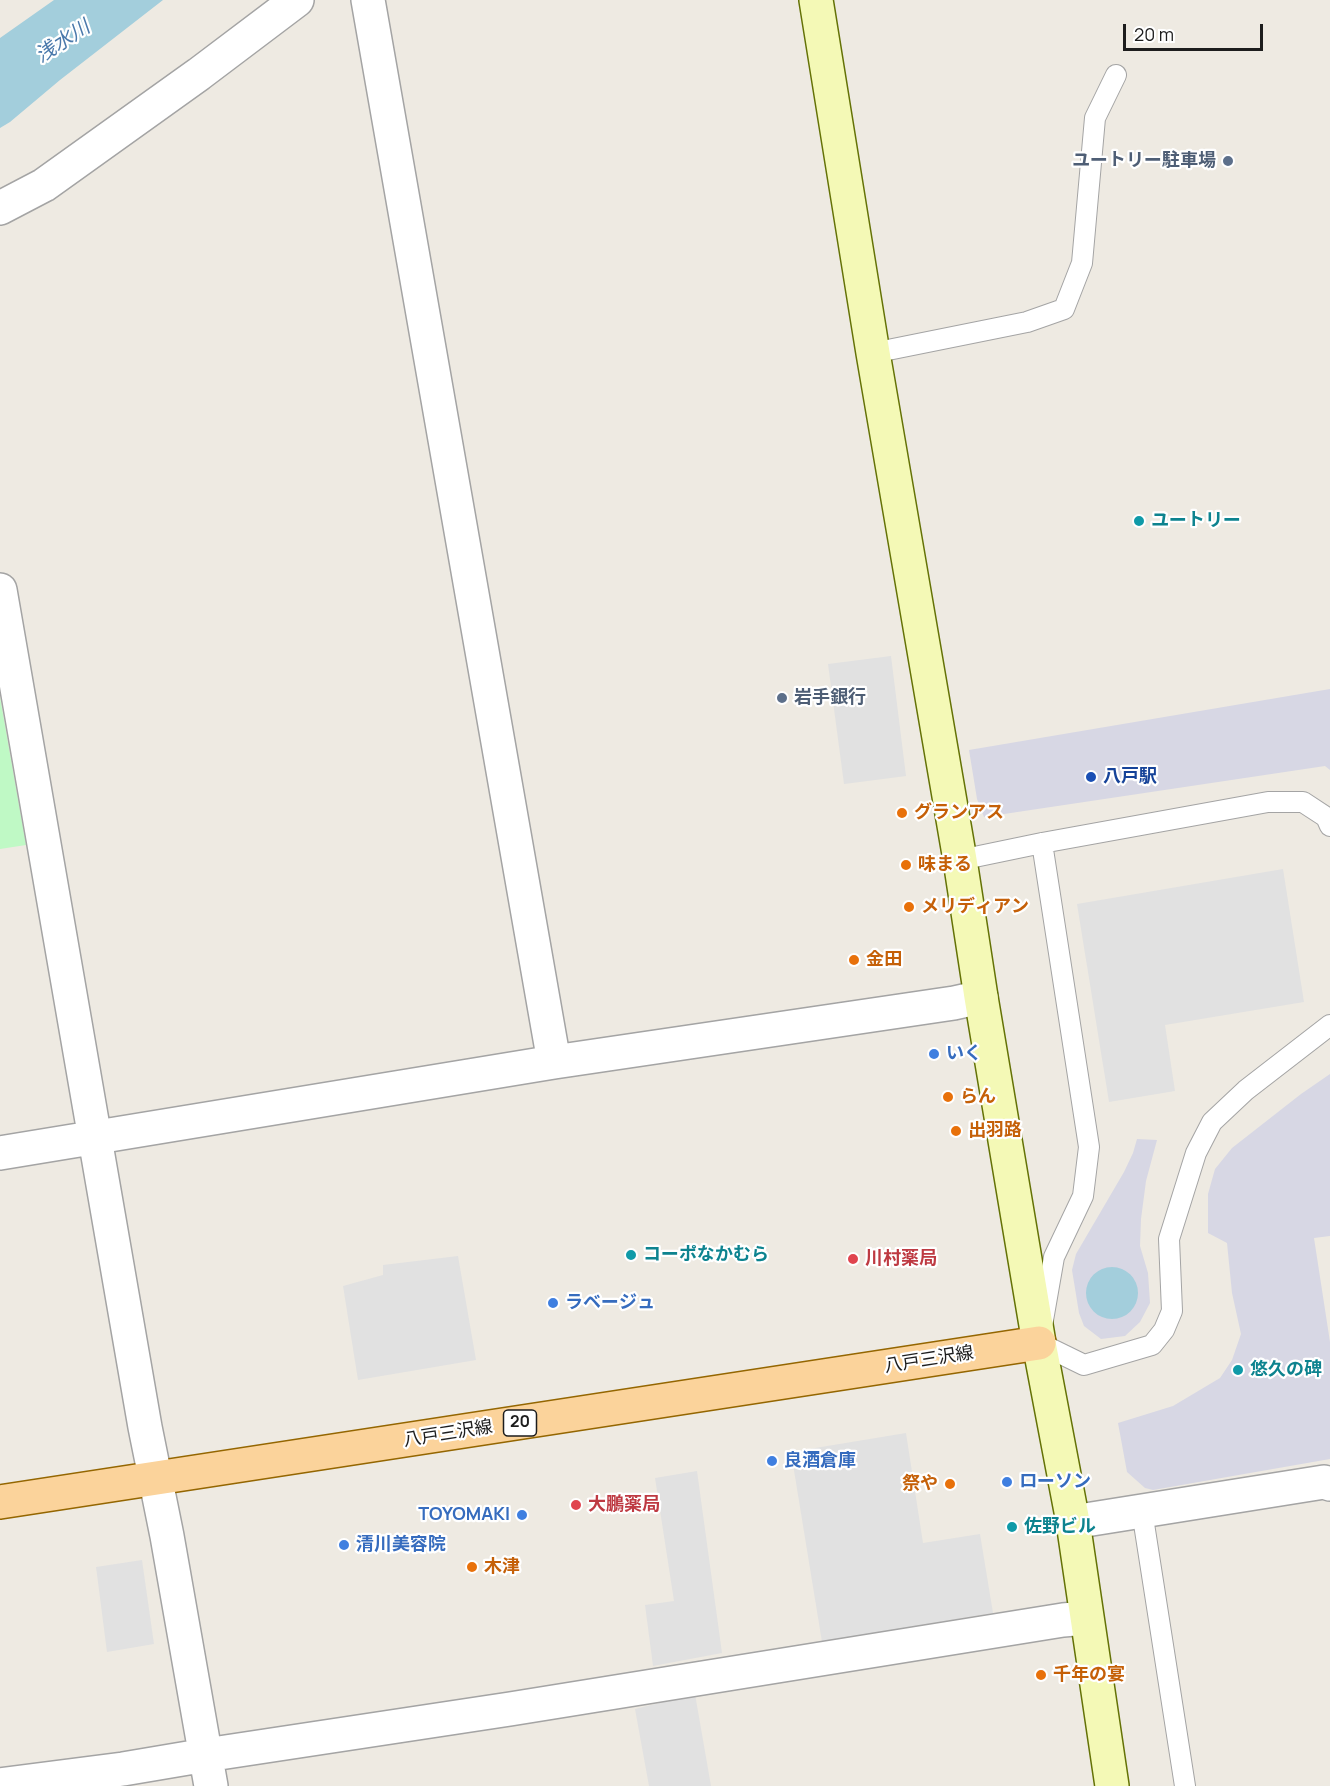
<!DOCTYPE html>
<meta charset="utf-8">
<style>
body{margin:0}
#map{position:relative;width:1330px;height:1786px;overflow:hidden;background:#eeeae2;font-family:Manrope,sans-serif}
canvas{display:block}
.scale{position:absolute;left:1123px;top:24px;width:140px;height:27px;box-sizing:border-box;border:3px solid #1d1d1d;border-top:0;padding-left:8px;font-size:18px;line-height:21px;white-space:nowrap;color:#1d1d1d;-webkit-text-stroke:4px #fff;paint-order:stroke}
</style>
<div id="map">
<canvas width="1330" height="1786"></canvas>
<div class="scale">20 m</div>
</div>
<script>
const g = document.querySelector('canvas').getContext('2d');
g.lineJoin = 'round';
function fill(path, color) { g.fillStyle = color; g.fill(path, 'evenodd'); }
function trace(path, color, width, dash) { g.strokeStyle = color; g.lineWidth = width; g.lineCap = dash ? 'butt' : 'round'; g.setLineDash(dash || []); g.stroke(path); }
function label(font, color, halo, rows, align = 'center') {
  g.font = font + ' Manrope,"Noto Sans JP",sans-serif'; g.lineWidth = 4.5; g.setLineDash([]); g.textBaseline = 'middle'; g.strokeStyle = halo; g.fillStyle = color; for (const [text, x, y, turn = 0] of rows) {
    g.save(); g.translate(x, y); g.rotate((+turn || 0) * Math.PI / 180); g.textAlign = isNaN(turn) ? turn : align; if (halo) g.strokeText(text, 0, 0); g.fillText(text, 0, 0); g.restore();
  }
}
const park = new Path2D(`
 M0,697L26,845L0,849Z`);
const parking = new Path2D(`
 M891,656L906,776L844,784L828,664Z
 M1283,869L1304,1002L1165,1025L1175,1091L1109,1102L1077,904Z
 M458,1256L476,1360L358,1380L343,1286L383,1275V1265Z
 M906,1433L923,1543L980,1534L993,1613L822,1642L791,1452Z
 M697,1471L722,1653L653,1666L645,1605L674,1601L655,1478Z
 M142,1560L154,1644L107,1652L96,1567Z
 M695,1694L711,1786H649L635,1709Z`);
const plaza = new Path2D(`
 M1330,689V770L1325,766L984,817L977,799L969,750Z
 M1330,1074V1236L1314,1238L1330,1342V1459L1153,1490L1145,1488L1127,1472L1118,1423L1173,1406L1220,1378L1232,1360L1241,1334L1232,1293L1227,1243L1208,1233V1194L1215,1169L1232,1148L1301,1094Z
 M1137,1139L1157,1140L1146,1181L1141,1219L1140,1246L1148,1273L1150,1303L1140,1322L1125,1336L1101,1339L1084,1326L1079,1313L1072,1270L1076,1254L1124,1172L1133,1153Z`);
const water = new Path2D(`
 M54,0H163L60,80L10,122L0,128V38Z
 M1086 1293a26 26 0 1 1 52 0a26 26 0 1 1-52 0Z`);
const lane = new Path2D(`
 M873,353L1027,322L1064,309L1082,263L1095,118L1116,75
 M1042,843L1089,1147L1083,1196L1054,1257L1039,1343L1084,1365L1152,1345L1164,1330L1172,1311L1169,1239L1196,1153L1212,1122L1246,1090L1330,1025
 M960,860L1042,843L1268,802H1303L1326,817L1330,826
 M1142,1511L1185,1786`);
const street = new Path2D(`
 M368,0L554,1062
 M0,208L44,185L199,74L297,0
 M0,590L145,1427L167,1536L211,1786
 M0,1153L554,1062L954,1003L981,997
 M1073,1522L1324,1482L1330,1484
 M0,1785L123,1769L206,1755L510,1709L1063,1620L1086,1618`);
const secondary = new Path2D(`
 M816,0L873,353L960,860L981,997L1039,1343L1073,1522L1112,1786`);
const primary = new Path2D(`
 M0,1502L1039,1343`);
const markers = [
 [1228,161,6,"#5c6f8a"],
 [1139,521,6,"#0f9aa8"],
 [782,698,6,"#5c6f8a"],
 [1091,777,6,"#1a4fb4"],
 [902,813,6,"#e8710a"],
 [906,865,6,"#e8710a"],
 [909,907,6,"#e8710a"],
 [854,960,6,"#e8710a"],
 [934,1054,6,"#3f7fe0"],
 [948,1097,6,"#e8710a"],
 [956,1131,6,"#e8710a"],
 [631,1255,6,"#0f9aa8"],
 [853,1259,6,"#e0444e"],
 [553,1303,6,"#3f7fe0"],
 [1238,1370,6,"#0f9aa8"],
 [772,1461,6,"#3f7fe0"],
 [1007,1482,6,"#3f7fe0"],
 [950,1484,6,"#e8710a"],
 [576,1505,6,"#e0444e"],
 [522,1515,6,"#3f7fe0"],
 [1012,1527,6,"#0f9aa8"],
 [344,1545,6,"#3f7fe0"],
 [472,1567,6,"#e8710a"],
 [1041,1675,6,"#e8710a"]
];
const shields = [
 [520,1423,33]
];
const shieldNames = [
 ["20",520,1423]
];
const serviceNames = [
 ["ユートリー駐車場",1216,161],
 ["岩手銀行",794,698,"left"]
];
const cultureNames = [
 ["ユートリー",1151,521],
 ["コーポなかむら",643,1255],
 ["悠久の碑",1250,1370],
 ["佐野ビル",1024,1527]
];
const transitNames = [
 ["八戸駅",1103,777]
];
const foodNames = [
 ["グランアス",914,813],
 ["味まる",918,865],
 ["メリディアン",921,907],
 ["金田",866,960],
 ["らん",960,1097],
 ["出羽路",968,1131],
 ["祭や",938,1484,"right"],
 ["木津",484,1567],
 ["千年の宴",1053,1675]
];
const shopNames = [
 ["いく",946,1054],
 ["ラベージュ",565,1303],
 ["良酒倉庫",784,1461],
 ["ローソン",1019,1482],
 ["TOYOMAKI",510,1515,"right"],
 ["清川美容院",356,1545]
];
const healthNames = [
 ["川村薬局",865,1259],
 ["大鵬薬局",588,1505]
];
const streetNames = [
 ["八戸三沢線",929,1360,-9],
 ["八戸三沢線",448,1434,-9]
];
const waterNames = [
 ["浅水川",63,42,-33]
];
fill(park, '#bff9c5');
fill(parking, '#e1e1e1');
fill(plaza, '#d7d7e4');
fill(water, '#a3cedc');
trace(lane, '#a4a4a4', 22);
trace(street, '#a4a4a4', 36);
trace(secondary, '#647206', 36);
trace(primary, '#946601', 36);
trace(lane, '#fff', 20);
trace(street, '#fff', 33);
trace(secondary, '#f4f9b6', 33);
trace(primary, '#fbd39b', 33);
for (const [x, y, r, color] of markers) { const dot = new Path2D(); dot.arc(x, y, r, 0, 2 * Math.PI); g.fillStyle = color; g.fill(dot); trace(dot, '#fff', 2); }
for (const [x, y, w] of shields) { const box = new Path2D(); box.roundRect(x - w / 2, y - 13, w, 26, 4.5); g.fillStyle = '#fff'; g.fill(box); trace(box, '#1d1d1d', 1.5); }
label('bold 16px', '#1d1d1d', null, shieldNames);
label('bold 18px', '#4e5e75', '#fff', serviceNames, 'right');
label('bold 18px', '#0d838f', '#fff', cultureNames, 'left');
label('bold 18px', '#164399', '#fff', transitNames, 'left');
label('bold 18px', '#c56008', '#fff', foodNames, 'left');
label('bold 18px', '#366cbe', '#fff', shopNames, 'left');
label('bold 18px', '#be3a42', '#fff', healthNames, 'left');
label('18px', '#1d1d1d', '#fff', streetNames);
label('italic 20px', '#4a79ab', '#fff', waterNames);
</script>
